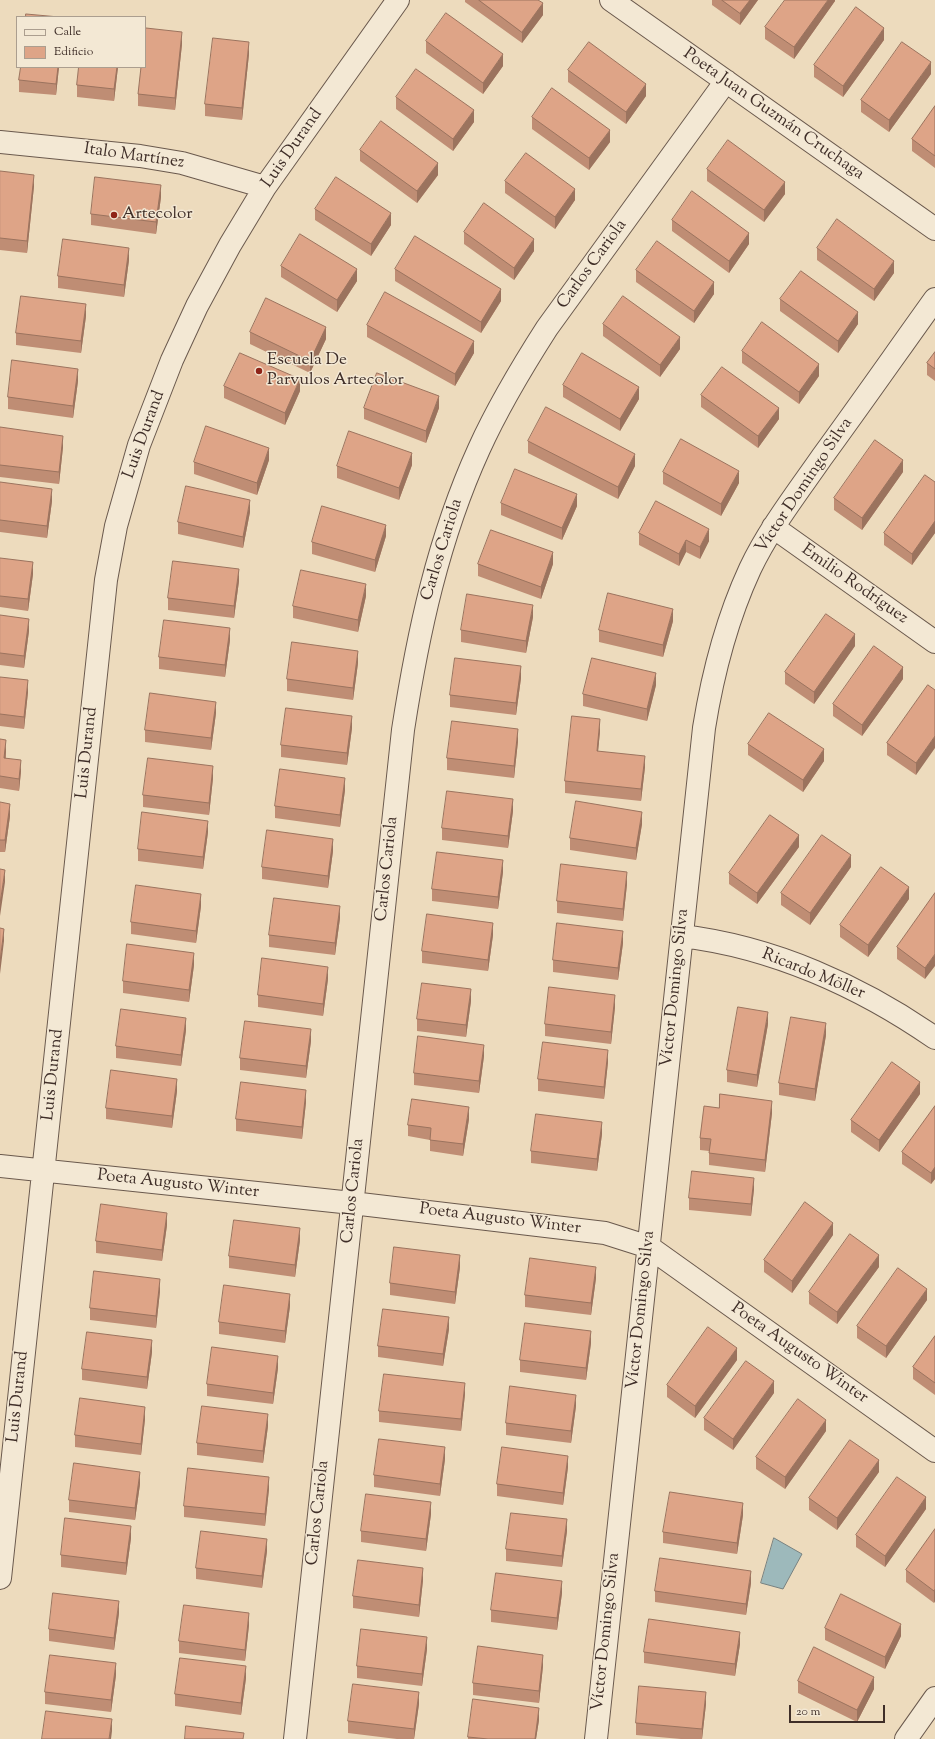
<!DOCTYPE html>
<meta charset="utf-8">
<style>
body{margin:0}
#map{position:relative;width:935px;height:1739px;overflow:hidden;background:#eddbbd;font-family:"Sorts Mill Goudy",serif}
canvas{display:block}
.legend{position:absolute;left:16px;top:16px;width:130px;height:52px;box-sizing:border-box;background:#f3e8d4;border:1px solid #ab9e8f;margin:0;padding:5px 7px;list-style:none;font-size:12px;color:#3f2e28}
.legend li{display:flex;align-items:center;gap:8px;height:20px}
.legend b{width:20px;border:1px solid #ab9e8f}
.scale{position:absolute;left:789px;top:1705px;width:96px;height:18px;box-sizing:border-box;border:2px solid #3f2e28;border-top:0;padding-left:5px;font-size:12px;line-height:14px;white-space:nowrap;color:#3f2e28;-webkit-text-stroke:3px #f3e8d4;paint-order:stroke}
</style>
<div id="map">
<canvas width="935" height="1739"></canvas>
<ul class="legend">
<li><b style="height:5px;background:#f3e8d4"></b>Calle</li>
<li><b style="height:11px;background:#dea487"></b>Edificio</li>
</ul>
<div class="scale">20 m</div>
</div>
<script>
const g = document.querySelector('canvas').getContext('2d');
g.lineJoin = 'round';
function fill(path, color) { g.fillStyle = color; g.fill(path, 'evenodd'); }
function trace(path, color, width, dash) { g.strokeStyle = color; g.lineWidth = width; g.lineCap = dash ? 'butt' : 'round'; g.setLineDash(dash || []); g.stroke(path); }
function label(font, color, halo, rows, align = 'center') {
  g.font = font + ' "Sorts Mill Goudy",serif'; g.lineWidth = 3; g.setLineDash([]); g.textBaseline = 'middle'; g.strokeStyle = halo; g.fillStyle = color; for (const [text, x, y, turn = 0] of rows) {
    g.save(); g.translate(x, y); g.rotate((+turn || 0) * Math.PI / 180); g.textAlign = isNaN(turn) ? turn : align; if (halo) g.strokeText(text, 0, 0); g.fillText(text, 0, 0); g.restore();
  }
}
const water = new Path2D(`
 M774,1538L802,1554L783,1589L761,1583Z`);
const street = new Path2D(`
 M611,0L935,229
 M0,142L140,156L182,163L265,187
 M773,527L935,642
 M682,936C773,947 860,986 935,1038
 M0,1166L352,1203L605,1233L649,1247L935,1451
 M0,1578L106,580L116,526L139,445L172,360L197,306L230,245L265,187L398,0
 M295,1739L403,730C418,633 438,539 479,449C498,407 522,367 547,328L726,81
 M596,1739L704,728C713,672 726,621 750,569C769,529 797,493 822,457C860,405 897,352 935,299
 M906,1739L935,1698`);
const wall = new Path2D(`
 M465,0H538L543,15L522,43L465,2Z
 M712,0H758L740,25L712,5Z
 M835,0V1L794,59L765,39V27Z
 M884,40L843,97L814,77V65Z
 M426,41L503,66L483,94L426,53Z
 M182,44L175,110L138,106V94Z
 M249,54L242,120L205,116V104Z
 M21,67H59L56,95L19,92V80Z
 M79,67H118L114,101L77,97V85Z
 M568,70L646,96L626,124L568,82Z
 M931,74L889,132L861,112V100Z
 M396,97L474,122L453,151L396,109Z
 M935,106V168L912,151V139Z
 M532,117L610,142L589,170L532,129Z
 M360,150L438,175L417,203L360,161Z
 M707,169L785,194L764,222L707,181Z
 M0,171L34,186L27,253L0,250Z
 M505,181L575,200L555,229L505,193Z
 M161,197L156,234L91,225V214Z
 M315,209L391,225L371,256L315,220Z
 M672,220L749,244L729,273L672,231Z
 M464,232L534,251L514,280L464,244Z
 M817,248L894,273L874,301L817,260Z
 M129,260L124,297L58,288V276Z
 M281,266L357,281L337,312L281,277Z
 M395,269L501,301L481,333L395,281Z
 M636,270L714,294L694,323L636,282Z
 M780,299L858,324L838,353L780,311Z
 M86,316L81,353L16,345V333Z
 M603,324L680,349L660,377L603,336Z
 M367,325L474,353L455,386L367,337Z
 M250,332L326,339L310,373L250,344Z
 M742,351L819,376L799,404L742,363Z
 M935,352V381L927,375V363Z
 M78,381L73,418L8,409V397Z
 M563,385L639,399L620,431L563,397Z
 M224,386L300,391L285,425L224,398Z
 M701,395L779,419L758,448L701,407Z
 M364,408H439L426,443L364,419Z
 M0,427L63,447L59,484L0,477Z
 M528,441L635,466L618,499L528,453Z
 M269,460L257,495L194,474V462Z
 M412,465L399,500L337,478V466Z
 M663,472L739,483L721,516L663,484Z
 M903,472L862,530L834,510V498Z
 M0,482L52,501L47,538L0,532Z
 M935,482V533L912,565L884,545V533Z
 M501,503L577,506L562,540L501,515Z
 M250,512L243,548L178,534V522Z
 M639,533L709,541L700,559L686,552L679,566L639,545Z
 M386,536L375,572L312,554V542Z
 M0,558L33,574L28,611L0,607Z
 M478,564H553L541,599L478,576Z
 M239,581L234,618L168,610V598Z
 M366,596L358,632L293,618V606Z
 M0,615L29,631L24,668L0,665Z
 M533,617L526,653L461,642V630Z
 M673,621L663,657L599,642V630Z
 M230,640L225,677L159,669V657Z
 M855,646L814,704L785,684V672Z
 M358,663L353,700L287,691V679Z
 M0,677L28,692L24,729L0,726Z
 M521,678L516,715L450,707V695Z
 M903,679L862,736L833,716V704Z
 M656,685L647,721L583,706V694Z
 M928,685L916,775L887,755V743Z
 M216,713L211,750L145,742V730Z
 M352,728L347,765L281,757V745Z
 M600,731L598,751L645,767L641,801L565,793V781Z
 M0,739L6,751V758L21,771L19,791L0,788Z
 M518,741L514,778L447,770V758Z
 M748,744L824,761L803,792L748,755Z
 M213,778L209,815L143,807V795Z
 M345,790L340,827L275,818V806Z
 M0,802L10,816L5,852H0Z
 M513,811L508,848L442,840V828Z
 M642,824L636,860L570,850V838Z
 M208,832L203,869L138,861V849Z
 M799,847L757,904L729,884V873Z
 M333,851L328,888L262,879V867Z
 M851,867L810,925L781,905V893Z
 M503,872L498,909L432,901V889Z
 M627,884L623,921L557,913V901Z
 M935,893L925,979L897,959V947Z
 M909,899L868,957L840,937V925Z
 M201,906L196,943L131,934V922Z
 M340,918L335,955L269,947V935Z
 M493,935L488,971L422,963V951Z
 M623,943L618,980L553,972V960Z
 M194,965L189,1002L123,993V981Z
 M328,979L323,1016L258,1007V995Z
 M471,1001L466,1037L417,1031V1019Z
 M615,1007L611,1044L545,1036V1024Z
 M768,1024L757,1087L727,1082V1070Z
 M186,1030L181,1066L116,1058V1046Z
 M826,1035L815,1101L779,1095V1083Z
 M311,1041L306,1078L240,1070V1058Z
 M484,1056L479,1093L414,1085V1073Z
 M608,1062L604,1099L538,1091V1079Z
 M177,1091L172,1128L106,1119V1108Z
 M920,1094L879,1152L851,1132V1120Z
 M306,1102L302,1139L236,1131V1119Z
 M935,1106V1179L931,1184L902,1164V1152Z
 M772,1113L765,1172L709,1165V1151L700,1150V1138Z
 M469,1119L463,1156L430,1151V1140L408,1136V1125Z
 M602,1134L597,1171L531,1163V1151Z
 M754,1189L751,1216L689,1210V1198Z
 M167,1225L162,1261L96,1253V1241Z
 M833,1235L792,1293L764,1272V1260Z
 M300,1240L295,1277L229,1268V1256Z
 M460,1267L455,1304L390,1295V1283Z
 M879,1267L837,1324L809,1304V1292Z
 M596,1278L591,1315L525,1307V1295Z
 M160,1291L156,1328L90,1320V1308Z
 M927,1300L886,1358L857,1338V1326Z
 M290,1306L285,1343L219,1334V1322Z
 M449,1329L443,1366L378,1357V1346Z
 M935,1336V1395L913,1379V1367Z
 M591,1343L586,1380L520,1372V1360Z
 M152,1352L147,1389L82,1380V1369Z
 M737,1360L695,1418L667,1397V1385Z
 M278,1368L273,1404L207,1396V1384Z
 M774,1393L733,1450L704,1430V1418Z
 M465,1394L461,1431L379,1422V1411Z
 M576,1406L571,1443L506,1435V1423Z
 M145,1419L141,1455L75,1447V1435Z
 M268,1426L263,1463L197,1455V1443Z
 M826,1431L785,1489L756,1469V1457Z
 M445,1459L440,1496L374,1487V1475Z
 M568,1467L563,1505L497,1496V1484Z
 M879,1472L837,1530L809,1510V1498Z
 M140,1484L135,1520L69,1512V1500Z
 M269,1489L265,1526L184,1517V1506Z
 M926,1509L885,1567L856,1547V1535Z
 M431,1514L426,1551L361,1542V1531Z
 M743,1515L737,1554L663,1543V1532Z
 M935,1529V1601L934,1603L906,1582V1570Z
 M567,1531L562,1567L506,1561V1549Z
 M131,1538L126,1575L61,1567V1555Z
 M267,1551L262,1588L196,1579V1568Z
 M423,1580L419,1617L353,1608V1596Z
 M751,1583L746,1615L655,1602V1591Z
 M562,1593L557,1630L491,1622V1610Z
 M119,1613L114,1650L49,1641V1629Z
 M249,1625L245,1661L179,1653V1641Z
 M825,1628L901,1636L885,1669L825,1640Z
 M740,1644L735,1676L644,1663V1652Z
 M427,1649L422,1686L357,1678V1666Z
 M543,1666L539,1703L473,1695V1683Z
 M116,1675L111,1712L45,1704V1692Z
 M246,1678L241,1715L175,1706V1694Z
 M798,1681L874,1689L857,1722L798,1693Z
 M419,1704L414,1739H397L348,1733V1721Z
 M706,1704L702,1739H681L636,1735V1723Z
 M539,1720L536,1739H468V1737Z`);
const shadedWall = new Path2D(`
 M750,0H758L740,25V13Z
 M828,0H835V1L794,59V47Z
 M543,3V15L522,43V32Z
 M884,28V40L843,97V86Z
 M182,32V44L175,110V98Z
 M249,42V54L242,120V108Z
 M503,54V66L483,94V83Z
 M931,62V74L889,132V120Z
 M58,67H59L56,95V84Z
 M117,67H118L114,101V89Z
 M646,84V96L626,124V112Z
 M474,110V122L453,151V139Z
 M610,130V142L589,170V158Z
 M438,163V175L417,203V191Z
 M34,175V186L27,253V241Z
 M785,182V194L764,222V210Z
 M161,185V197L156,234V222Z
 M575,189V200L555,229V217Z
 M391,213V225L371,256V244Z
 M749,233V244L729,273V261Z
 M534,239V251L514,280V268Z
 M129,248V260L124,297V285Z
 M894,261V273L874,301V289Z
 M357,269V281L337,312V300Z
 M714,282V294L694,323V311Z
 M501,289V301L481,333V322Z
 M86,304V316L81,353V341Z
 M858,312V324L838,353V341Z
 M326,327V339L310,373V361Z
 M680,337V349L660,377V365Z
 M474,341V353L455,386V374Z
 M819,364V376L799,404V392Z
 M78,369V381L73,418V406Z
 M300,379V391L285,425V413Z
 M639,387V399L620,431V419Z
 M439,396V408L426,443V431Z
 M779,408V419L758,448V436Z
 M63,436V447L59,484V472Z
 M269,448V460L257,495V483Z
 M412,453V465L399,500V488Z
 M635,454V466L618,499V487Z
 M903,460V472L862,530V518Z
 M739,471V483L721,516V504Z
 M52,489V501L47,538V526Z
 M577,494V506L562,540V528Z
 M250,500V512L243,548V537Z
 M935,521V533L912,565V554Z
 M386,525V536L375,572V560Z
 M709,529V541L700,559V547Z
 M686,540V552L679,566V554Z
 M553,552V564L541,599V587Z
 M33,562V574L28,611V599Z
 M239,569V581L234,618V606Z
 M366,584V596L358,632V620Z
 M533,605V617L526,653V641Z
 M673,609V621L663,657V645Z
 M29,619V631L24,668V656Z
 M230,628V640L225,677V665Z
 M855,634V646L814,704V692Z
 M358,651V663L353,700V688Z
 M521,666V678L516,715V703Z
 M903,667V679L862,736V725Z
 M656,673V685L647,721V709Z
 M28,680V692L24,729V717Z
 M216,702V713L211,750V738Z
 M352,716V728L347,765V753Z
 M600,719V731L597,763V751Z
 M518,729V741L514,778V766Z
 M935,736V748L916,775V763Z
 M6,740V751L4,770V758Z
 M824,749V761L803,792V780Z
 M645,756V767L641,801V789Z
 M21,760V771L19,791V779Z
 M213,766V778L209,815V803Z
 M345,778V790L340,827V815Z
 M513,799V811L508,848V836Z
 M10,804V816L5,852V840Z
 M642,812V824L636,860V848Z
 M208,821V832L203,869V857Z
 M799,835V847L757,904V893Z
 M333,839V851L328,888V876Z
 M851,855V867L810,925V913Z
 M503,860V872L498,909V897Z
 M5,870V882L0,916V904Z
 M627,872V884L623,921V909Z
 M909,887V899L868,957V945Z
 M201,894V906L196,943V931Z
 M340,906V918L335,955V943Z
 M493,923V935L488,971V960Z
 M4,929V941L0,974V962Z
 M623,931V943L618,980V968Z
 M194,953V965L189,1002V990Z
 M935,954V966L925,979V968Z
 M328,967V979L323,1016V1004Z
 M471,989V1001L466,1037V1025Z
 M615,995V1007L611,1044V1032Z
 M768,1012V1024L757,1087V1075Z
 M186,1018V1030L181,1066V1055Z
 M826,1023V1035L815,1101V1089Z
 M311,1029V1041L306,1078V1066Z
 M484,1045V1056L479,1093V1081Z
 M608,1050V1062L604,1099V1087Z
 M177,1079V1091L172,1128V1116Z
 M920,1082V1094L879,1152V1140Z
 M306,1090V1102L302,1139V1127Z
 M772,1101V1113L765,1172V1160Z
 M469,1107V1119L463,1156V1144Z
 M602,1122V1134L597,1171V1159Z
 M935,1167V1179L931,1184V1173Z
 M754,1178V1189L751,1216V1204Z
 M167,1213V1225L162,1261V1250Z
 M833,1223V1235L792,1293V1281Z
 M300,1228V1240L295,1277V1265Z
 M460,1255V1267L455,1304V1292Z
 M879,1255V1267L837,1324V1312Z
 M596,1267V1278L591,1315V1303Z
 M160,1279V1291L156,1328V1316Z
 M927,1289V1300L886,1358V1346Z
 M290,1294V1306L285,1343V1331Z
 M449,1317V1329L443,1366V1354Z
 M591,1331V1343L586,1380V1368Z
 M152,1340V1352L147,1389V1377Z
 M737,1348V1360L695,1418V1406Z
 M278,1356V1368L273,1404V1393Z
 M774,1381V1393L733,1450V1439Z
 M465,1383V1394L461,1431V1419Z
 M576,1395V1406L571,1443V1431Z
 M145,1407V1419L141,1455V1444Z
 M268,1414V1426L263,1463V1451Z
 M826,1420V1431L785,1489V1477Z
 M445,1447V1459L440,1496V1484Z
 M568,1456V1467L563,1505V1493Z
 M879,1460V1472L837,1530V1518Z
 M140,1472V1484L135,1520V1508Z
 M269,1477V1489L265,1526V1514Z
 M926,1497V1509L885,1567V1556Z
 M431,1502V1514L426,1551V1539Z
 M743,1503V1515L737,1554V1543Z
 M567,1519V1531L562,1567V1556Z
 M131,1526V1538L126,1575V1563Z
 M267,1539V1551L262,1588V1576Z
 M423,1568V1580L419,1617V1605Z
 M751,1571V1583L746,1615V1604Z
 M562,1581V1593L557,1630V1618Z
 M935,1589V1601L934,1603V1591Z
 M119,1601V1613L114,1650V1638Z
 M249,1613V1625L245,1661V1650Z
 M901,1624V1636L885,1669V1657Z
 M740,1632V1644L735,1676V1664Z
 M427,1637V1649L422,1686V1674Z
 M543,1655V1666L539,1703V1691Z
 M116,1663V1675L111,1712V1700Z
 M246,1666V1678L241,1715V1703Z
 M874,1677V1689L857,1722V1710Z
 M419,1692V1704L414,1739V1729Z
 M706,1692V1704L702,1739V1729Z
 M539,1708V1720L536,1739H535Z
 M112,1719V1731L111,1739H109Z`);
const building = new Path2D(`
 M479,0H538L543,3L522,32Z
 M722,0H750L740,13Z
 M785,0H828L794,47L765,27Z
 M856,7L884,28L843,86L814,65Z
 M446,13L503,54L483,83L426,41Z
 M26,14L59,17H26Z
 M146,28L182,32L175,98L138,94L141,67H145V35Z
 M213,38L249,42L242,108L205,104Z
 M589,42L646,84L626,112L568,70Z
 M902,42L931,62L889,120L861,100Z
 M21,67H58L56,84L19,80Z
 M79,67H117L114,89L77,85Z
 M416,69L474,110L453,139L396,97Z
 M552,88L610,130L589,158L532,117Z
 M935,106V156L912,139Z
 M381,121L438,163L417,191L360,150Z
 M728,140L785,182L764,210L707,169Z
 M526,153L575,189L555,217L505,181Z
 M0,171L34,175L27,241L0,238Z
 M95,177L161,185L156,222L91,214Z
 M336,177L391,213L371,244L315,209Z
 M692,191L749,233L729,261L672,220Z
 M484,203L534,239L514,268L464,232Z
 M837,219L894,261L874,289L817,248Z
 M300,234L357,269L337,300L281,266Z
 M415,236L501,289L481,322L395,269Z
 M63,239L129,248L124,285L58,276Z
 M657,241L714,282L694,311L636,270Z
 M801,271L858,312L838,341L780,299Z
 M385,292L474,341L455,374L367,325Z
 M21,296L86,304L81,341L16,333Z
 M623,296L680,337L660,365L603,324Z
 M266,298L326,327L310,361L250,332Z
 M762,322L819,364L799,392L742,351Z
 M935,352V369L927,363Z
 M240,353L300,379L285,413L224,386Z
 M582,353L639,387L620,419L563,385Z
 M12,360L78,369L73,406L8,397Z
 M722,367L779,408L758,436L701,395Z
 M377,373L439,396L426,431L364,408Z
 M546,407L635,454L618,487L528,441Z
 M206,426L269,448L257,483L194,462Z
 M0,427L63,436L59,472L0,465Z
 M349,431L412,453L399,488L337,466Z
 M681,439L739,471L721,504L663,472Z
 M875,440L903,460L862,518L834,498Z
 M515,469L577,494L562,528L501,503Z
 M925,475L935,482V521L912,554L884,533Z
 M0,482L52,489L47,526L0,520Z
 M186,486L250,500L243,537L178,522Z
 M656,501L709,529L700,547L686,540L679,554L639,533Z
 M322,506L386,525L375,560L312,542Z
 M491,530L553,552L541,587L478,564Z
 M0,558L33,562L28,599L0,596Z
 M173,561L239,569L234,606L168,598Z
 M301,570L366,584L358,620L293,606Z
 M608,593L673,609L663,645L599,630Z
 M467,594L533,605L526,641L461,630Z
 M826,614L855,634L814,692L785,672Z
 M0,615L29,619L24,656L0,653Z
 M164,620L230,628L225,665L159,657Z
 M292,642L358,651L353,688L287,679Z
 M874,646L903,667L862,725L833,704Z
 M455,658L521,666L516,703L450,695Z
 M592,658L656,673L647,709L583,694Z
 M0,677L28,680L24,717L0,714Z
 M928,685L935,690V736L916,763L887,743Z
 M150,693L216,702L211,738L145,730Z
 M286,708L352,716L347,753L281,745Z
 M769,713L824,749L803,780L748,744Z
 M572,716L600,719L597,751L645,756L641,789L565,781Z
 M452,721L518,729L514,766L447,758Z
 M0,739L6,740L4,758L21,760L19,779L0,776Z
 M148,758L213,766L209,803L143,795Z
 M280,769L345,778L340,815L275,806Z
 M447,791L513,799L508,836L442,828Z
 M576,801L642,812L636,848L570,838Z
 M0,802L10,804L5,840H0Z
 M142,812L208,821L203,857L138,849Z
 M770,815L799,835L757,893L729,873Z
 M267,830L333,839L328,876L262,867Z
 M822,835L851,855L810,913L781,893Z
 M437,852L503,860L498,897L432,889Z
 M561,864L627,872L623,909L557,901Z
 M881,867L909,887L868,945L840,925Z
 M0,869L5,870L0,904Z
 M136,885L201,894L196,931L131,922Z
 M935,893V954L925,968L897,947Z
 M274,898L340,906L335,943L269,935Z
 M427,914L493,923L488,960L422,951Z
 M557,923L623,931L618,968L553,960Z
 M0,928L4,929L0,962Z
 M127,944L194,953L189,990L123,981Z
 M262,958L328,967L323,1004L258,995Z
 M422,983L471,989L466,1025L417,1019Z
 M549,987L615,995L611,1032L545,1024Z
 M738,1007L768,1012L757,1075L727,1070Z
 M121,1009L186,1018L181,1055L116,1046Z
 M791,1017L826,1023L815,1089L779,1083Z
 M245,1021L311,1029L306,1066L240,1058Z
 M418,1036L484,1045L479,1081L414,1073Z
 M543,1042L608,1050L604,1087L538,1079Z
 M892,1062L920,1082L879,1140L851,1120Z
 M111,1070L177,1079L172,1116L106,1108Z
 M241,1082L306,1090L302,1127L236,1119Z
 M720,1094L772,1101L765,1160L709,1153L711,1139L700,1138L704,1106L719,1108Z
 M412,1099L469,1107L463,1144L430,1140L431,1128L408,1125Z
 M935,1106V1167L931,1173L902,1152Z
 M536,1114L602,1122L597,1159L531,1151Z
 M692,1171L754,1178L751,1204L689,1198Z
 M805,1202L833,1223L792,1281L764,1260Z
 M101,1204L167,1213L162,1250L96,1241Z
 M234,1220L300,1228L295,1265L229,1256Z
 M850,1234L879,1255L837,1312L809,1292Z
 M394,1247L460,1255L455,1292L390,1283Z
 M530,1258L596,1267L591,1303L525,1295Z
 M898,1268L927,1289L886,1346L857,1326Z
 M94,1271L160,1279L156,1316L90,1308Z
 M224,1285L290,1294L285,1331L219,1322Z
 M383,1309L449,1317L443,1354L378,1346Z
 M525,1323L591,1331L586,1368L520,1360Z
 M708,1327L737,1348L695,1406L667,1385Z
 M87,1332L152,1340L147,1377L82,1369Z
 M935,1336V1383L913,1367Z
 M212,1347L278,1356L273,1393L207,1384Z
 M746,1361L774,1381L733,1439L704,1418Z
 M384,1374L465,1383L461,1419L379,1411Z
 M510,1386L576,1395L571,1431L506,1423Z
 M80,1398L145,1407L141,1444L75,1435Z
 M798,1399L826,1420L785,1477L756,1457Z
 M202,1406L268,1414L263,1451L197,1443Z
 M379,1439L445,1447L440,1484L374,1475Z
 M850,1440L879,1460L837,1518L809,1498Z
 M502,1447L568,1456L563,1493L497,1484Z
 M74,1463L140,1472L135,1508L69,1500Z
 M188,1468L269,1477L265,1514L184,1506Z
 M897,1477L926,1497L885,1556L856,1535Z
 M670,1492L743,1503L737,1543L663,1532Z
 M366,1494L431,1502L426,1539L361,1531Z
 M511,1513L567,1519L562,1556L506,1549Z
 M65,1518L131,1526L126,1563L61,1555Z
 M935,1529V1589L934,1591L906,1570Z
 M201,1531L267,1539L262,1576L196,1568Z
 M660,1558L751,1571L746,1604L655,1591Z
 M358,1560L423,1568L419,1605L353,1596Z
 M496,1573L562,1581L557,1618L491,1610Z
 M53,1593L119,1601L114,1638L49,1629Z
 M841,1594L901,1624L885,1657L825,1628Z
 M184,1605L249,1613L245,1650L179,1641Z
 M649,1619L740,1632L735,1664L644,1652Z
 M361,1629L427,1637L422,1674L357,1666Z
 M478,1646L543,1655L539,1691L473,1683Z
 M814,1647L874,1677L857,1710L798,1681Z
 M50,1655L116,1663L111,1700L45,1692Z
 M180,1658L246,1666L241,1703L175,1694Z
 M353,1684L419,1692L414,1729L348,1721Z
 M639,1686L706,1692L702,1729L636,1723Z
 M473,1699L539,1708L535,1739H488L468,1737Z
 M46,1711L112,1719L109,1739H42Z
 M186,1726L244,1733L243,1739H185Z`);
const markers = [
 [114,215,4,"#8f2418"],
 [259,371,4,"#8f2418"]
];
const streetNames = [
 ["Poeta Juan Guzmán Cruchaga",773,115,35],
 ["Luis Durand",293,149,-55],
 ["Italo Martínez",134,157,8],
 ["Carlos Cariola",593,265,-54],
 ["Luis Durand",145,435,-70],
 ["Víctor Domingo Silva",805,486,-56],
 ["Carlos Cariola",443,550,-73],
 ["Emilio Rodríguez",854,585,35],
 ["Luis Durand",88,753,-84],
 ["Carlos Cariola",388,869,-84],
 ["Ricardo Möller",813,975,22],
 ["Víctor Domingo Silva",676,988,-84],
 ["Luis Durand",54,1075,-84],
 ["Poeta Augusto Winter",178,1185,6],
 ["Carlos Cariola",354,1191,-84],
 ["Poeta Augusto Winter",500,1220,7],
 ["Víctor Domingo Silva",642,1310,-84],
 ["Poeta Augusto Winter",799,1354,35],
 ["Luis Durand",19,1397,-84],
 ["Carlos Cariola",319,1513,-84],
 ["Víctor Domingo Silva",607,1632,-84]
];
const poiNames = [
 ["Artecolor",122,215],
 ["Escuela De",267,361],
 ["Parvulos Artecolor",267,381]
];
fill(water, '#9db9bb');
trace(water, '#778180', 1);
trace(street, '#6a594d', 24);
trace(street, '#f3e8d4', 22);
fill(wall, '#bf8d74');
fill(shadedWall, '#9b735e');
fill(building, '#dea487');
trace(building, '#9b735e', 1);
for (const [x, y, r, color] of markers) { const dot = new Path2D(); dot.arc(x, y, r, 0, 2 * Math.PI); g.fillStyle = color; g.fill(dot); trace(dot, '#f3e8d4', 1.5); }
label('17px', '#3f2e28', '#f3e8d4', streetNames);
label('17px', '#3f2e28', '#f3e8d4', poiNames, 'left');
</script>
